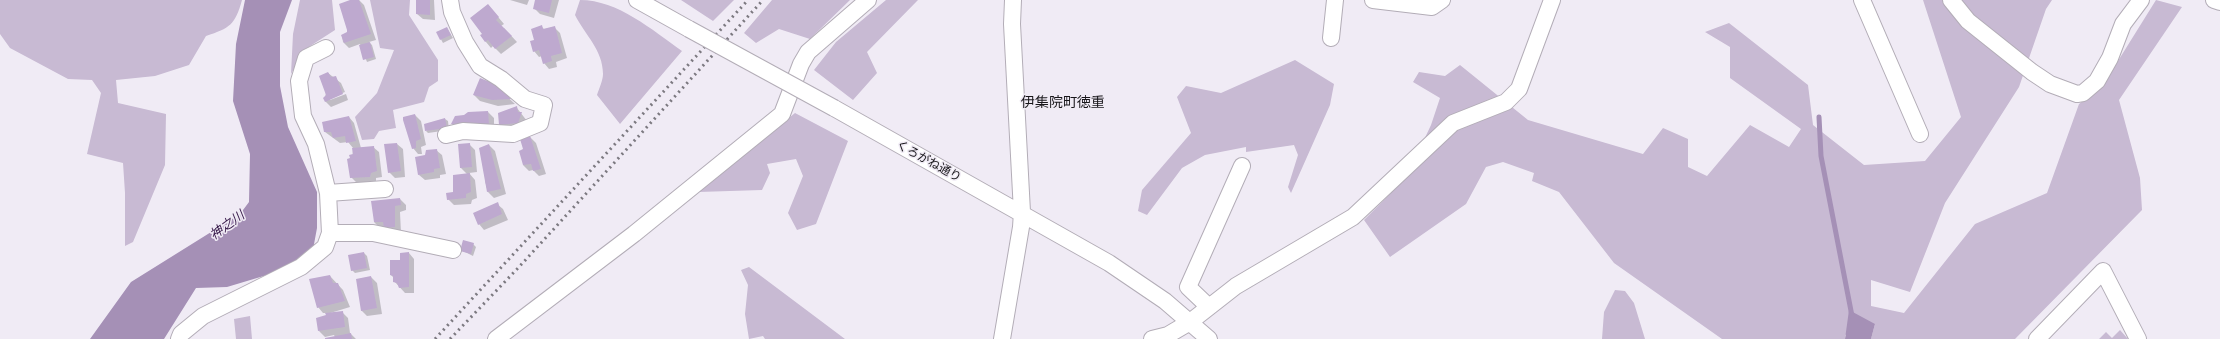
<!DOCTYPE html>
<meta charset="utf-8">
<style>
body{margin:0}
canvas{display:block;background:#f0ebf5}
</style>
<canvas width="2220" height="339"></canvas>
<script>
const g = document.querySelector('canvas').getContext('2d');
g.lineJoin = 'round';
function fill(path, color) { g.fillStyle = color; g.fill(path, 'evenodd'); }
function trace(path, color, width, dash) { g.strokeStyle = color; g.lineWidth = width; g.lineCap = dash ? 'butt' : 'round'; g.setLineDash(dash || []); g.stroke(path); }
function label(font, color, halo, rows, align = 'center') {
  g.font = font + ' Ubuntu,"Noto Sans JP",sans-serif'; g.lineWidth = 3; g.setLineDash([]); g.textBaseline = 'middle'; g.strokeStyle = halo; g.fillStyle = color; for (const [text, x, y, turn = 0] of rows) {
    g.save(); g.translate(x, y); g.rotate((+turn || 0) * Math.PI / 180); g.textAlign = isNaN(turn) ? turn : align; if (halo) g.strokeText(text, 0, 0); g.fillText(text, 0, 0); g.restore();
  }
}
const green = new Path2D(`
 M0,0H242C235,25 230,28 206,36L189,65L155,76L116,80L118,103L166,114L165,165L133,242L125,246V193L123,163L87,154L101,93L92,80L68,79L10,48L0,34Z
 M300,0H332L335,30L304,50L291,74L293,34Z
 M370,0H410L409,15L438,60V81L429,87L424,102L393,110L396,128L379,131L374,139L362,140L355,117L377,93L394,50L380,48Z
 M580,0C618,0 652,30 682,51L620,124L597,95C599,89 603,80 603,74C603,50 585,35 575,15Z
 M681,0H734L713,21Z
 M772,0H850L810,39L779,29L756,43L744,33Z
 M886,0H918L867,52L877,73L853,100L814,70L836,42Z
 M1923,0H2052L2046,9L2019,87L1945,203L1910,292L1871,280V306L1904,313L1975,224L2047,193L2079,104L2103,85L2156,0L2182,7L2119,100L2140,178L2142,210L2015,339H1871L1875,324L1845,335V339H1722L1614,263L1559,192L1532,181L1534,173L1503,162L1486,167L1466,204L1390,257L1364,220L1406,178L1431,125L1440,98L1413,82L1419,72L1445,76L1460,65L1528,120L1643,154L1663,128L1688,139V167L1707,176L1750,125L1789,147L1801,129L1730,78V47L1705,32L1729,23L1808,85L1813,125L1864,165L1925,161L1961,117Z
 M1295,60L1334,84L1330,105L1291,193L1288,187L1298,155L1294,145L1246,152V147L1205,155L1182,168L1147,215L1138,211L1142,190L1191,133L1177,97L1186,86L1221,93Z
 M795,113L848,141L816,224L797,230L788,213L803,176L796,159L767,164L770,173L762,190L698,192Z
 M749,267L845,339H765L763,336L749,339L745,314L748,285L741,270Z
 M1615,290L1625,291L1634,303L1645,339H1602L1604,312Z
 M250,316L252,339H236L234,319Z
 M2120,330L2128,339H2099L2106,332L2112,338Z`);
const water = new Path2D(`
 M245,0H292L280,32V86L288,127L317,192V228L312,255L267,275L227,287L196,288L164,339H90L131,282L240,214L249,202L250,154L233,101L236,44Z
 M1849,310L1875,324L1871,339H1845Z`);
const shadow = new Path2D(`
 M354,0H359L364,5L376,40L369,42L372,45L376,59L367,62L360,44L349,48L343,42L342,36L348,33Z
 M417,0H434L435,20L423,19L417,14Z
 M510,0H529L527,5Z
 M536,0H559L554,18L540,14L534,8Z
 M488,5L504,24L501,26L502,29L504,28L517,42L501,54L493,46L491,48L481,36L484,34Z
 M542,27L545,30L554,27L560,33L567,58L556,62L557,67L549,69L544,63L542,56L539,57L534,51L535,41Z
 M447,28L453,38L443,43L437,32Z
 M328,73L341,83L345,92L330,98V100L346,94L348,100L331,107L325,101Z
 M495,85L515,104L498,106L480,101L474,95Z
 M517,108L527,121L506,130L500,125Z
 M488,112L494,118V130H458L452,124L455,117Z
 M415,115L421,121L426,145L421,147L422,154H418L413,148Z
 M349,117L354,123L361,148L373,147L379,152L382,177L376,178V182L357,183L351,177L353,148L348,142L340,143L325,132Z
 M445,119L448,121L449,130L428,133L426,131Z
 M530,137L536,143L546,174L539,176L533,170L529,171L523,165L524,150Z
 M397,144L403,149L405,177L395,178L389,172Z
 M469,144L475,150L477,172L469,173L475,180L477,198L472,200L471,204L454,205L448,199L468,175L461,168Z
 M489,145L495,151L506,194L494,198L488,192L485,181Z
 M436,150L442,155L446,174L440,175V178L425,180L419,175L426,156Z
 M400,199L406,205V210L400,212L401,233L380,228L374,222Z
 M497,204L503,209L508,220L484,230L479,224Z
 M473,244L476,247L473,256L461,250Z
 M364,253L367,256L370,270L355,273L352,270Z
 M409,253L414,259V293H405L394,281V278L391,275Z
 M330,276L343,290L350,307L327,314L342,312L348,318L350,333L356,339H326L335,337L334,335L325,337L319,331L327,316L326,313H323L318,307Z
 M371,277L377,283L382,314L367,316L361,310Z`);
const stream = new Path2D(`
 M1819,117L1821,156L1852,316`);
const building = new Path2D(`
 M350,0H359L371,34L344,43L341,35L347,32V30L339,4Z
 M416,0H430V15L416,14Z
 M535,0H552L549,13L533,9Z
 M488,4L499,17L496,20L512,36L495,49L488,40L485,42L480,35L482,34L470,18Z
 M542,25L543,29L555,26L562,53L551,56L552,61L543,64L539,50L533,52L530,41L534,40L531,29Z
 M447,27L451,35L440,40L436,32Z
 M370,42L374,57L363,60L359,45Z
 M328,72L331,77L336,76L343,94L325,102L323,98L326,95L319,76Z
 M480,78L495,84L511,99L492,100L473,95Z
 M517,106L518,112H522L518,123L499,125L498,113Z
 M488,111L489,124L469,127V125L451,124L455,116L464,115L468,112Z
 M415,114L421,139L416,141V148L412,149L403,120V117Z
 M349,116L356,141L346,143L345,136L333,138L331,132H324L322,122Z
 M445,118L447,128L425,131L424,124Z
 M530,136L541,169L533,171L531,164L523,165L519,151L523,149L520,139Z
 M397,143L401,171L388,173L384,144Z
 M470,143L472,167L460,168L458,144Z
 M489,144L501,189L487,192L479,148Z
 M374,146L377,171L371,173L370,177L350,178L347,159L350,158L349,155L353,154L352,148Z
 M437,149L440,168L434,169V172L418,175L415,157L425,155L426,150Z
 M470,173L471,192L466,194V198L447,200L446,193L453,192V175Z
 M400,198L401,205L395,206V227L384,228L383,222H374L371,201Z
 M498,202L502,214L478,225L473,213Z
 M463,240L474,243L471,254L460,251Z
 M364,252L367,268L351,271L348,255Z
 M409,252V287L399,288L397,283L393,282V276L390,275V260H400V253Z
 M330,275L333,283H338L345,301L317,308L309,279Z
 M371,276L377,308L361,311L356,279Z
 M343,311L345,327L318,331L316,318L326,315L325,313Z
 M351,333L352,339H325V338Z`);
const minor = new Path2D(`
 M637,0L689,29
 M1373,0L1432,7L1442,0
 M1862,0L1920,134
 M1951,0L1968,21L2032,72L2050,84L2077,94L2083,93L2097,81L2110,58L2123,24L2141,0
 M2214,0L2220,2
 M1331,38L1335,0
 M834,108L1109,263L1165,301L1209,339
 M446,135L463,131L513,134L540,123L544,105L525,99L501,79L480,66L465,42L452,12L450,0
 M328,193L385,189
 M330,233H373L453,250
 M1209,307L1188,287L1242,166
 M179,339L181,334L203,316L301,267L325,247L330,233L328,193L316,144L303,116L299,81L306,58L326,48
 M496,339L634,234L782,114L801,64L808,52L868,0
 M1002,339L1021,227L1022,212L1012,24L1013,0
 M1152,339L1168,335L1190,322L1236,286L1353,217L1453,123L1506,102L1519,89L1552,0
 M2037,339L2103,271L2138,339`);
const rail = new Path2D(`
 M435,339L748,0
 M450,339L519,267L763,0`);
const minorBridge = new Path2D(`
 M689,29L834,108`);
const streetNames = [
 ["くろがね通り",929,161,29]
];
const waterNames = [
 ["神之川",227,225,-36]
];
const quarterNames = [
 ["伊集院町徳重",1063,102]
];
fill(green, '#c8bad3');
fill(water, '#a590b6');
fill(shadow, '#0003');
trace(stream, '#a590b6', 5);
fill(building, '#bea9cf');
trace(minor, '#b3adb7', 18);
trace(minor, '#fff', 16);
trace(rail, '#7c7980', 3, [2, 4]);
trace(minorBridge, '#b3adb7', 18, []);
trace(minorBridge, '#fff', 16);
label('12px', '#18161a', '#f0ebf5', streetNames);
label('italic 13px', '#391c4c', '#f0ebf5', waterNames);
label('14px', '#18161a', '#f0ebf5', quarterNames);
</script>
